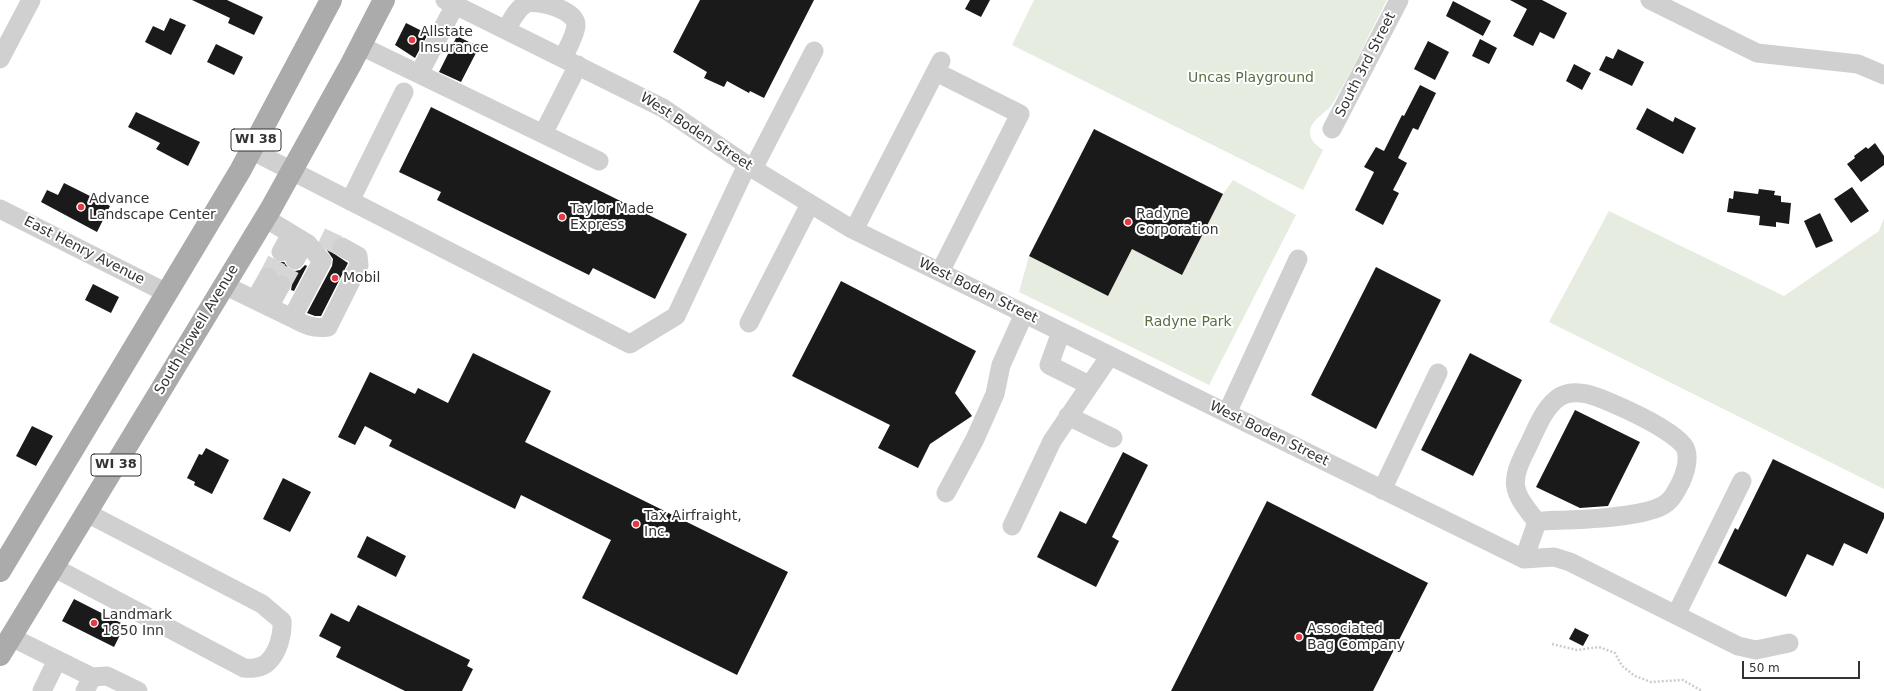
<!DOCTYPE html>
<style>
body{margin:0}
#map{position:relative;width:1884px;height:691px;overflow:hidden;background:#fff;font-family:"DejaVu Sans",sans-serif}
canvas{display:block}
.scale{position:absolute;left:1742px;top:661px;width:118px;height:18px;box-sizing:border-box;border:2px solid #333;border-top:0;padding-left:5px;font-size:12px;line-height:14px;white-space:nowrap;color:#333;-webkit-text-stroke:3px #fff;paint-order:stroke}
</style>
<div id="map">
<canvas width="1884" height="691"></canvas>
<div class="scale">50 m</div>
</div>
<script>
const g = document.querySelector('canvas').getContext('2d');
g.lineJoin = 'round';
function fill(path, color) { g.fillStyle = color; g.fill(path, 'evenodd'); }
function trace(path, color, width, dash) { g.strokeStyle = color; g.lineWidth = width; g.lineCap = dash ? 'butt' : 'round'; g.setLineDash(dash || []); g.stroke(path); }
function label(font, color, halo, rows, align = 'center') {
  g.font = font + ' "DejaVu Sans",sans-serif'; g.lineWidth = 4; g.setLineDash([]); g.textBaseline = 'middle'; g.strokeStyle = halo; g.fillStyle = color; for (const [text, x, y, turn = 0] of rows) {
    g.save(); g.translate(x, y); g.rotate((+turn || 0) * Math.PI / 180); g.textAlign = isNaN(turn) ? turn : align; if (halo) g.strokeText(text, 0, 0); g.fillText(text, 0, 0); g.restore();
  }
}
const green = new Path2D(`
 M1034,0H1387C1369,34 1353,70 1333,103C1327,113 1312,118 1310,131C1309,140 1317,146 1323,150L1303,190L1012,45Z
 M1233,180L1296,215L1209,385L1019,292L1029,256L1108,296L1132,249L1182,275L1223,194Z
 M1609,211L1784,296L1879,231L1884,218V489L1549,322Z`);
const building = new Path2D(`
 M192,0H227L263,17L254,35L228,23L230,18Z
 M700,0H814L764,98L750,91L749,93L727,81L724,87L704,78L707,72L673,52Z
 M970,0H990L981,17L965,9Z
 M1510,0H1542L1567,13L1554,39L1540,32L1533,46L1513,36L1527,9Z
 M1453,1L1491,21L1483,36L1446,16Z
 M170,18L186,25L171,55L145,42L153,26L164,31Z
 M406,23L428,34L415,58L395,45Z
 M457,36L479,47L461,82L439,72Z
 M1480,39L1497,48L1489,64L1472,56Z
 M1428,41L1449,52L1435,80L1414,69Z
 M216,44L243,57L234,75L207,62Z
 M1618,49L1644,62L1632,86L1599,70L1606,56L1613,59Z
 M1574,64L1591,73L1582,90L1566,81Z
 M1420,85L1436,93L1418,130L1413,128L1398,158L1407,163L1393,190L1399,193L1383,225L1355,210L1374,172L1364,167L1376,147L1384,151L1402,115L1404,116Z
 M431,107L687,234L655,299L593,268L589,275L437,200L441,192L399,172Z
 M1647,108L1673,122L1675,117L1696,128L1683,154L1636,129Z
 M136,112L200,142L188,166L156,149L160,143L128,127Z
 M1094,129L1223,194L1182,275L1132,249L1108,296L1029,256Z
 M1875,143L1884,156V165L1861,182L1847,164L1855,158L1854,156L1866,147L1868,149Z
 M64,183L110,206L97,232L41,202L47,190L58,195Z
 M1852,187L1869,211L1851,223L1834,199Z
 M1759,189L1775,191L1774,195L1781,196V202L1791,203L1789,224L1776,222V227L1759,225L1760,216L1727,212L1729,198L1733,199L1734,191L1758,194Z
 M1820,213L1833,241L1816,248L1804,221Z
 M328,237L334,240L331,247L333,253L348,263L321,316H315L307,313L332,266L333,259L324,246Z
 M272,258L276,262H284L289,269L295,271L300,270L305,265L307,266L294,291L291,290L292,284L290,279L286,275H278L274,268L268,266Z
 M1376,267L1441,300L1376,429L1311,395Z
 M841,281L976,351L955,393L972,416L930,444L918,468L878,448L890,425L792,376Z
 M93,284L119,297L111,313L85,300Z
 M473,353L551,391L525,442L788,572L737,675L582,598L611,540L521,495L515,509L389,446L392,440L365,426L355,445L338,437L370,372L415,394L418,388L448,403Z
 M1470,353L1522,380L1473,476L1421,450Z
 M1575,410L1640,442L1608,506L1580,508L1536,487Z
 M32,426L53,436L36,466L16,456Z
 M206,448L229,460L212,494L194,485L195,482L187,478L199,454L202,455Z
 M1123,452L1148,465L1112,537L1119,541L1096,587L1037,557L1060,511L1086,524Z
 M1773,459L1884,513V518L1867,554L1844,543L1833,566L1807,554L1786,597L1718,563L1735,528L1738,530Z
 M283,478L311,492L290,532L263,519Z
 M1267,501L1428,583L1373,691H1171Z
 M367,536L406,556L396,577L357,557Z
 M74,599L125,625L114,647L62,621Z
 M358,605L470,660L467,666L473,669L462,691H405L336,657L341,647L319,636L331,613L349,622Z
 M1575,628L1589,635L1583,646L1569,639Z`);
const minorTunnel = new Path2D(`
 M321,237L342,247
 M268,277L281,252
 M281,285L295,260`);
const path = new Path2D(`
 M1552,644L1577,650L1599,647L1615,653L1622,666L1635,676L1651,682L1683,680L1702,691`);
const minor = new Path2D(`
 M445,0L663,108L747,165L850,228L1524,559L1554,557L1570,562L1738,646L1756,650L1789,643
 M1650,0L1757,53L1858,64L1884,75
 M506,30C511,21 517,8 527,3C539,0 577,10 576,26C575,36 567,49 563,58
 M361,46L599,161
 M0,59L31,0
 M936,72L1020,114L940,272
 M419,74L455,5
 M1332,129L1399,0
 M543,134L578,65
 M251,150L630,344L676,316L747,165
 M753,169L814,51
 M350,201L404,92
 M0,209L167,293
 M854,230L941,61
 M281,252L291,234
 M295,260L305,242
 M224,285L292,318L322,261L308,244L265,218
 M255,300L268,277
 M269,307L281,285
 M292,318C305,325 313,329 328,327L359,265L358,256L342,247
 M749,323L810,204
 M1061,332L1049,365L1089,385
 M1227,413L1298,259
 M1068,416L1113,438
 M1382,490L1438,373
 M946,493L975,439L995,394L1001,365L1024,314
 M1012,526L1052,441L1109,357
 M1524,559L1537,522C1547,520 1556,520 1567,520C1592,519 1640,517 1662,506C1672,501 1676,491 1681,482C1685,473 1689,460 1686,450C1681,432 1605,398 1587,394C1578,392 1569,392 1561,396C1544,406 1536,430 1528,446C1509,483 1511,490 1537,522
 M53,567L244,668C251,669 262,668 268,662C278,652 283,635 282,621L262,604L87,513
 M1676,615L1742,481
 M11,637L92,677L85,691
 M92,677L107,676L138,691
 M42,691L57,660`);
const major = new Path2D(`
 M0,571L240,171L331,0
 M0,655L270,210L351,64L384,0`);
const markers = [
 [412,40,4,"#e63946"],
 [81,207,4,"#e63946"],
 [562,217,4,"#e63946"],
 [1128,222,4,"#e63946"],
 [335,278,4,"#e63946"],
 [636,524,4,"#e63946"],
 [94,623,4,"#e63946"],
 [1299,637,4,"#e63946"]
];
const shields = [
 [256,140,50],
 [116,465,50]
];
const shieldNames = [
 ["WI 38",256,140],
 ["WI 38",116,465]
];
const poiNames = [
 ["Allstate",420,32],
 ["Insurance",420,48],
 ["Advance",89,199],
 ["Landscape Center",89,215],
 ["Taylor Made",570,209],
 ["Express",570,225],
 ["Radyne",1136,214],
 ["Corporation",1136,230],
 ["Mobil",343,278],
 ["Tax Airfraight,",644,516],
 ["Inc.",644,532],
 ["Landmark",102,615],
 ["1850 Inn",102,631],
 ["Associated",1307,629],
 ["Bag Company",1307,645]
];
const streetNames = [
 ["South 3rd Street",1366,65,-63],
 ["West Boden Street",696,132,33],
 ["East Henry Avenue",84,251,27],
 ["West Boden Street",978,291,26],
 ["South Howell Avenue",197,330,-59],
 ["West Boden Street",1269,434,26]
];
const parkNames = [
 ["Uncas Playground",1251,78],
 ["Radyne Park",1188,322]
];
fill(green, '#e6ecdf');
fill(building, '#1a1a1a');
trace(minorTunnel, '#d6d6d6', 19, [19, 10]);
trace(path, '#cdcdcd', 2.5, [2, 2]);
trace(minor, '#d0d0d0', 19);
trace(major, '#ababab', 22);
for (const [x, y, r, color] of markers) { const dot = new Path2D(); dot.arc(x, y, r, 0, 2 * Math.PI); g.fillStyle = color; g.fill(dot); trace(dot, '#fff', 1.5); }
for (const [x, y, w] of shields) { const box = new Path2D(); box.roundRect(x - w / 2, y - 11, w, 22, 3); g.fillStyle = '#fff'; g.fill(box); trace(box, '#333', 1); }
label('bold 13px', '#333', null, shieldNames);
label('14px', '#333', '#fff', poiNames, 'left');
label('14px', '#333', '#fff', streetNames);
label('14px', '#56703f', '#fff', parkNames);
</script>
